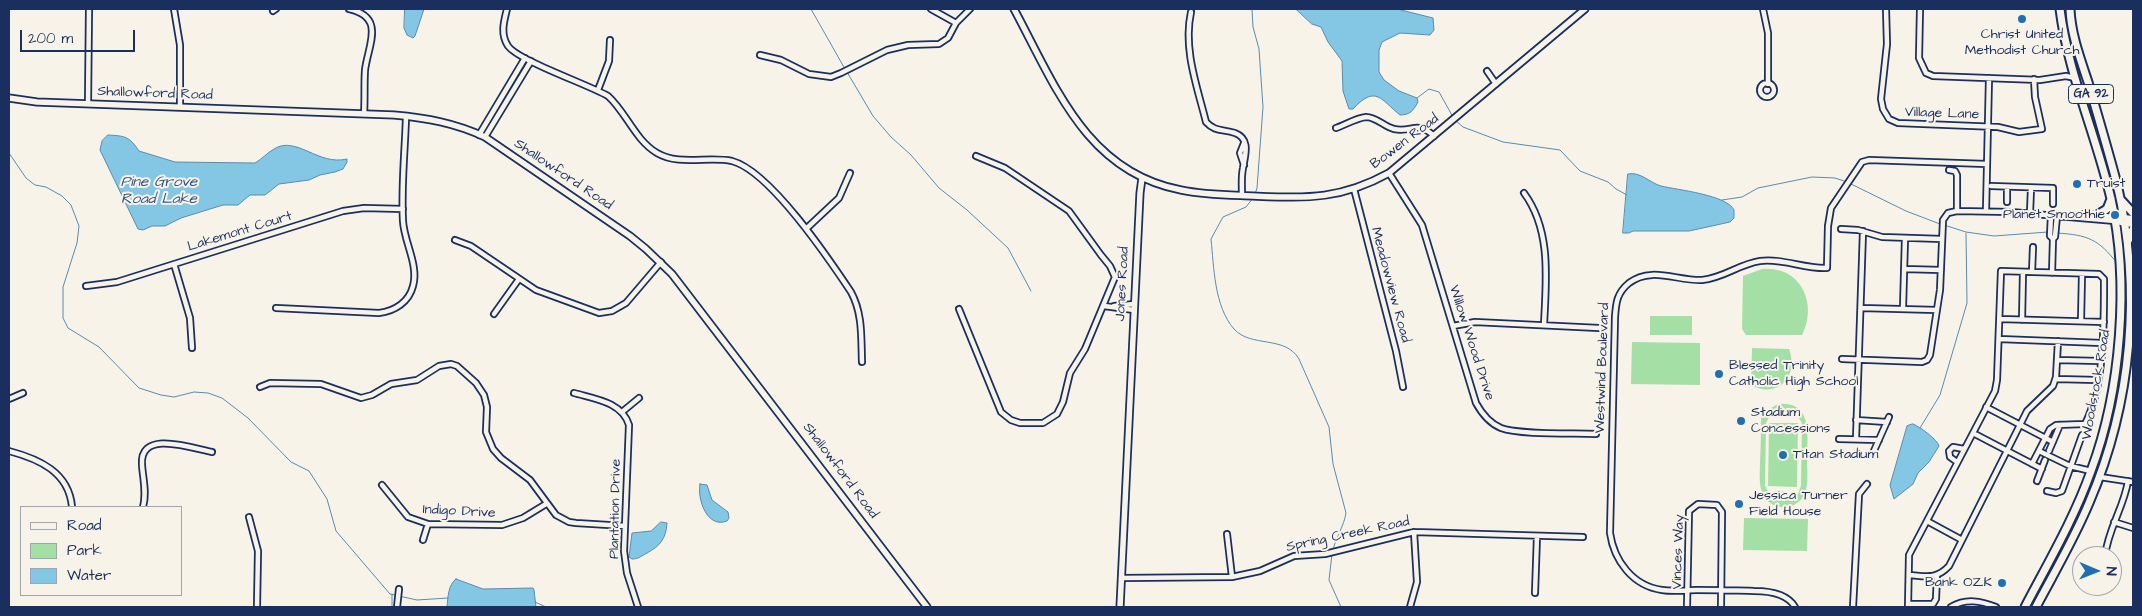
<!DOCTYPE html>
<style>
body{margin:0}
#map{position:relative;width:2142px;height:616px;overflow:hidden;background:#f7f3e8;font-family:"Architects Daughter",sans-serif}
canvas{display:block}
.frame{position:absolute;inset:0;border:10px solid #1b2f5e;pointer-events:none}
.legend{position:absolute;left:20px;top:506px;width:162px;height:90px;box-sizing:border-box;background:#f7f3e8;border:1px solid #9fa5b1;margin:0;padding:6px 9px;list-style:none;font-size:15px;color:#1b2f5e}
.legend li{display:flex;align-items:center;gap:10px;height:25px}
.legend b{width:25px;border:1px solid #9fa5b1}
.north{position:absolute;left:2072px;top:546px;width:50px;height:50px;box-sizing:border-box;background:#f7f3e8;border:1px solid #9fa5b1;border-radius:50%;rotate:91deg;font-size:14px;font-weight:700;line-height:20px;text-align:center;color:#1b2f5e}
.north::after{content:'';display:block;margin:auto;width:18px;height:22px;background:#1f6fb2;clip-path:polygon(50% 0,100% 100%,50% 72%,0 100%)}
.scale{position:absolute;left:20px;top:30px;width:115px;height:22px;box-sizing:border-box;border:2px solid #1b2f5e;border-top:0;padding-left:6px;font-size:15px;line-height:18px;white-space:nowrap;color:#1b2f5e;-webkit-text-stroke:4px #f7f3e8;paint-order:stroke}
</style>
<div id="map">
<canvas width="2142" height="616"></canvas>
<div class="frame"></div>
<ul class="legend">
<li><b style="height:6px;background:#f7f3e8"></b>Road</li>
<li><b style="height:14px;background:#a4e0a6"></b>Park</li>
<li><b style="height:14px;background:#84c7e5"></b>Water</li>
</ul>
<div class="north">N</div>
<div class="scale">200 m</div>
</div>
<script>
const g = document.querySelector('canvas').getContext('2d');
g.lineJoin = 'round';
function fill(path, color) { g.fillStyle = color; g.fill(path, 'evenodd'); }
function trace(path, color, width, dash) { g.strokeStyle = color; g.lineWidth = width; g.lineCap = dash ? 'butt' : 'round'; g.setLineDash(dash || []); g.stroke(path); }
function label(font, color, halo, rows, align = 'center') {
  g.font = font + ' "Architects Daughter",sans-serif'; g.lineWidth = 4; g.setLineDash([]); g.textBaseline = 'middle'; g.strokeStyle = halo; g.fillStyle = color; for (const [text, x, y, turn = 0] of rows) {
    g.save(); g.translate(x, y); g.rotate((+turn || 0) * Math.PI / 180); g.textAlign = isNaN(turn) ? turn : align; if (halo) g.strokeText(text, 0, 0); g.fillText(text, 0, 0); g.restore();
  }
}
const green = new Path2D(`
 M1762,269C1801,265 1818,304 1802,335H1746L1742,329L1743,276Z
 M1650,316H1692V335H1650Z
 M1632,342L1700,343V385L1631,384Z
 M1752,348L1789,349C1799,375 1779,400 1751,385Z
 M1778,404C1814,400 1807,438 1807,461C1807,471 1809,485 1804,495C1794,514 1765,510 1761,489C1759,481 1760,471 1760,462C1761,445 1761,427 1761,409H1766V411ZM1786,409L1796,414L1802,423L1801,486L1798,494L1793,499V493H1785L1784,491L1773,493L1772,498L1765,486L1766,423L1771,414L1778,410Z
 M1769,423H1798L1797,487L1768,486Z
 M1744,518L1808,519L1807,551L1743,550Z`);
const water = new Path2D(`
 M405,9H424L415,36L413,38L407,35L404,28Z
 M1296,9H1397L1433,18L1434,30L1430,35L1400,33L1382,42L1379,50V72L1384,80L1399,91L1417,98L1418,102C1413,111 1410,115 1400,115C1381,100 1376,84 1353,109H1349L1343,91L1342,61L1328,42L1321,27L1312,24Z
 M108,135C125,136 129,136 139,151L175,162L255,163C262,159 267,153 274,149C296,135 318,166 347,159V162L343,169L335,172L320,175L309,180L279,184L265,195H250L238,205H223L181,218L165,226H152L143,230L138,229L100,150L102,141Z
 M1628,174C1640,171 1650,183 1661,186C1678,190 1727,195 1734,210V218L1730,222L1689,231H1633L1629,233H1623Z
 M1913,424C1919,426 1938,440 1939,446L1929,462L1918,473L1913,484L1894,499L1890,485L1907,426Z
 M700,484L707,485L712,500L728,512L729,518L727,521C707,529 697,499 700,484Z
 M661,522L667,523C666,539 660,546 647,553C641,556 639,559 632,559L629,557L632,533L651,531Z
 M456,579L483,589L533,588L534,590L536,607H447C448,597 448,585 456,579Z`);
const stream = new Path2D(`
 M811,9L845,69
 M1252,9L1253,27L1259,49L1263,107L1257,188L1255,194
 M847,72L873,116L891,137L911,155L939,188L967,210L1008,248L1031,291
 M1417,98L1429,89L1439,92L1453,117
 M1455,120L1463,127L1503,142L1560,150L1580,171L1608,182L1616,189L1627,195
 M9,153L26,178L35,185L46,187L62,196L71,205L79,226L77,243L63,287V318L68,328L99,347L139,388L161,395L174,397L194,392L208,393L222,398L248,418L291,462L309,471L327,499L336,531L390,594L417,600L448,598
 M1851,184L1906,211L1940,224
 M1253,198L1246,207L1223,217L1211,239C1214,267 1214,306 1234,329C1251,348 1285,335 1299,359L1329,427L1333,464L1346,513C1344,526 1336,537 1333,550
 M1722,200L1742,197L1758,188L1812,177L1835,178L1847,182
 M1944,225L1966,232L1994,236L2048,232
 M2057,233C2088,235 2098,239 2117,263
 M1920,428L1940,395L1967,303L1966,233
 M1332,554L1329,580L1341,607
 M392,594V607
 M535,602L546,607`);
const minor = new Path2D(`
 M174,9L180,45V107
 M349,9C386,17 368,45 365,70C364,85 365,100 364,114
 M507,9C504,21 500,34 508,46C519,61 587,84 608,96C626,112 635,140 657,153C679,166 708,156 732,161C770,171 829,259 851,292C863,314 861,338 862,362
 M931,9L956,23
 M1763,9L1768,33V84
 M1886,9L1887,44L1881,99L1883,109L1889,119L1898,123L1998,127L2019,132L2042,129L2035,97L2034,79
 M1920,9L1919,58L1926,73L1933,76L2040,80L2066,76L2075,78
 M273,11L276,9
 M1191,12C1183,49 1197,86 1206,122C1215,132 1223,129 1235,133C1251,139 1245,155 1243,168C1241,177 1242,186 1242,196
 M760,55L781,60L809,74L831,77L841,73L887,50L908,45L939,44L948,38L956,23L970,9
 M1487,71L1496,84
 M1760 90a7 7 0 1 1 14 0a7 7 0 1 1-14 0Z
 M598,90L609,61L610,40
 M88,104L89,9
 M1336,128C1345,125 1356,118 1366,117C1377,117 1384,127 1394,129C1412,133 1417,120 1434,136
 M479,135L525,58
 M485,137L531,61
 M1244,165L1240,153L1244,143
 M1389,173L1422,225L1476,403C1482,414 1489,423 1501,428C1520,435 1573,433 1596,434
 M1991,186L2053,188V204
 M1354,189L1396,351L1403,387
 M1524,193C1552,231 1546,281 1544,325
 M2007,202V187
 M1957,211L2011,212L2115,221
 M1986,211L1989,78
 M2030,213L2031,188
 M2051,215L2050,236L2053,239
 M2071,217L2084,214L2114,217
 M807,228L839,198L850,173
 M1841,229L1858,230L1882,237L1942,239
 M455,240L471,246L536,290L599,313L612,311L626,303L661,262
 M174,264L190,318L192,348
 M1904,269L1941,270
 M2032,272L2033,247
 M2052,273L2053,239L2055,237L2057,216
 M86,286L117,282L343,211L364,208L403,209
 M1104,306L1134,310
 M1114,306L1134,304
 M276,308L379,313C395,311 409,302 413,286C419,265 404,242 403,221C401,187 405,151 406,117
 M1861,308L1937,310
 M1903,308L1905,238
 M959,309L1001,412L1011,420L1020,423H1043L1057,414L1063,402L1070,373L1085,349L1115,277L1110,266L1101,255L1069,211L1005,168L976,156
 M494,314L519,279
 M2000,319L2104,322
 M2022,320L2023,272
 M2081,321L2082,274
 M1453,326L1475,322L1599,328
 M1999,339L2102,343
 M1842,359L1922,362L1927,360L1930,355L1940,290L1943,220L1948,213L1957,211V175L1955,171L1949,170
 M2057,360L2100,361
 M2056,379L2097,380
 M260,387L270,383L321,384L361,398L372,395L391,384L417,380L439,366L451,364L457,366L476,383L484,395L487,407L486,432L493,449L501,458L530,480L556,515L569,522L576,523L625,526
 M574,393C595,399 622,402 629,425L624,551L627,573L638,607
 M9,399L23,393
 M1986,407L2053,442
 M622,412L639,398
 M1856,420L1887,422
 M1973,433L2042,469
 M1839,439L1879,440
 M1856,439L1863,231
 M9,451C39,459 69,472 72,507
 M2039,451L2070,466L2091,471
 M2049,451L2060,425
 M1873,453L1889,417
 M1957,462L1950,457L1949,451L1953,447L1964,449
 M2100,477L2133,482
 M2037,481L2045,460
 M382,485L408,517L428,524L502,525L523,518L546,504
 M2047,491L2056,493L2062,491L2082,435
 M143,507C147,493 143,479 142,465C139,429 192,448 212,452
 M249,517L258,551L257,607
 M1927,521L1962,540
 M2114,522L2133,528
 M1227,534L1232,577
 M423,540L428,524
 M2105,556C2108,529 2124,507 2128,481
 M1909,575C1926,576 1936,580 1949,566L2027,411L2053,386L2056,377L2058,341
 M1121,578L1232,577L1260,571L1294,556L1325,554L1414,532L1583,537
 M1535,593L1537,536
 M1908,604H1933L1936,599L1937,575
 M397,607L399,589
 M1410,607L1417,582L1414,532
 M1687,607L1689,511L1698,504L1717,505L1722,512L1721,607
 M1795,607C1787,593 1769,591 1754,591C1735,590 1716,590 1697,590C1686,590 1674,592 1662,590C1633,586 1614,561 1610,533L1615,317C1616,302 1617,293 1629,283C1651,266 1677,281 1702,280C1724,278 1739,264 1760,261C1783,258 1804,269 1827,268L1828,226L1831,208L1862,162L1869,160L1987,164
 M1853,607L1859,494L1867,484
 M1908,607L1909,555L1995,391L1997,380L2001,271L2099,274L2104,279C2104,322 2105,385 2085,424L2056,425L2050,429L2032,464
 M1951,607C1966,598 1981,601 1996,607`);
const tertiary = new Path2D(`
 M1014,9C1055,85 1086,172 1181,190C1205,195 1230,195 1253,196C1307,198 1340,200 1389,173L1585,9
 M9,98L37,102L394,115C427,118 455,123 485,137L630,236L646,249L672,274L927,607
 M1120,607L1140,193L1142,178`);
const secondary = new Path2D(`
 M2114,217L2133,219
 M2115,221L2133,224`);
const primary = new Path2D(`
 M2122,201L2133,213
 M2097,215L2107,209L2111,199
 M2128,241L2133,229
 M2025,607C2048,563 2074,519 2091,471C2121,391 2130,282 2111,199C2096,134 2068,74 2060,9
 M2036,607C2054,573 2074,539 2089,503C2132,403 2142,290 2117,184C2108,150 2098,116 2088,82C2080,58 2071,34 2070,9`);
const markers = [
 [2022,19,5,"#1f6fb2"],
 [2077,184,5,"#1f6fb2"],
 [2115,215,5,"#1f6fb2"],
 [1719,374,5,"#1f6fb2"],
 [1741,421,5,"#1f6fb2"],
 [1783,455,5,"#1f6fb2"],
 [1739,504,5,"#1f6fb2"],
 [2002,583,5,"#1f6fb2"]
];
const shields = [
 [2091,94,45]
];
const shieldNames = [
 ["GA 92",2091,94]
];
const poiNames = [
 ["Christ United",2022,35,"center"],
 ["Methodist Church",2022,51,"center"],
 ["Truist",2087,184],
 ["Planet Smoothie",2105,215,"right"],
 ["Blessed Trinity",1729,366],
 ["Catholic High School",1729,382],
 ["Stadium",1751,413],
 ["Concessions",1751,429],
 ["Titan Stadium",1793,455],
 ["Jessica Turner",1749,496],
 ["Field House",1749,512],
 ["Bank OZK",1992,583,"right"]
];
const streetNames = [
 ["Shallowford Road",155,94,2],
 ["Village Lane",1942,114,2],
 ["Bowen Road",1405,142,-37],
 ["Shallowford Road",563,175,34],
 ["Lakemont Court",240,232,-17],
 ["Jones Road",1123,284,-87],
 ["Meadowview Road",1390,285,75],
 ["Willow Wood Drive",1471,343,72],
 ["Westwind Boulevard",1603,368,-88],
 ["Woodstock Road",2097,385,-80],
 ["Shallowford Road",840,471,53],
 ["Plantation Drive",616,509,-89],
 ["Indigo Drive",459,512,3],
 ["Spring Creek Road",1348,535,-12],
 ["Vinces Way",1679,552,-88]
];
const waterNames = [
 ["Pine Grove",159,183],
 ["Road Lake",159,200]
];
fill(green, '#a4e0a6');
fill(water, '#84c7e5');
trace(water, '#5a8aaf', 1);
trace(stream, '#5a8aaf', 1);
trace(minor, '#1b2f5e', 8);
trace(tertiary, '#1b2f5e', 9);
trace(secondary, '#1b2f5e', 10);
trace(primary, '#1b2f5e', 11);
trace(minor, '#f7f3e8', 4.5);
trace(tertiary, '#f7f3e8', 5.5);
trace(secondary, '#f7f3e8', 6);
trace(primary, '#f7f3e8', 7);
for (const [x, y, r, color] of markers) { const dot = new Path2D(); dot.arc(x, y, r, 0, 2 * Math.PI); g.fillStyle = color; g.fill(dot); trace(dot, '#f7f3e8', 2); }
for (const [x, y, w] of shields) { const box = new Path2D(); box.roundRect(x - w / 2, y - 9.5, w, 19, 4); g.fillStyle = '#f7f3e8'; g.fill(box); trace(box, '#1b2f5e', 1); }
label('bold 12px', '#1b2f5e', null, shieldNames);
label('14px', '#1b2f5e', '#f7f3e8', poiNames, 'left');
label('14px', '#1b2f5e', '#f7f3e8', streetNames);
label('italic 15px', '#355580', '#f7f3e8', waterNames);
</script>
